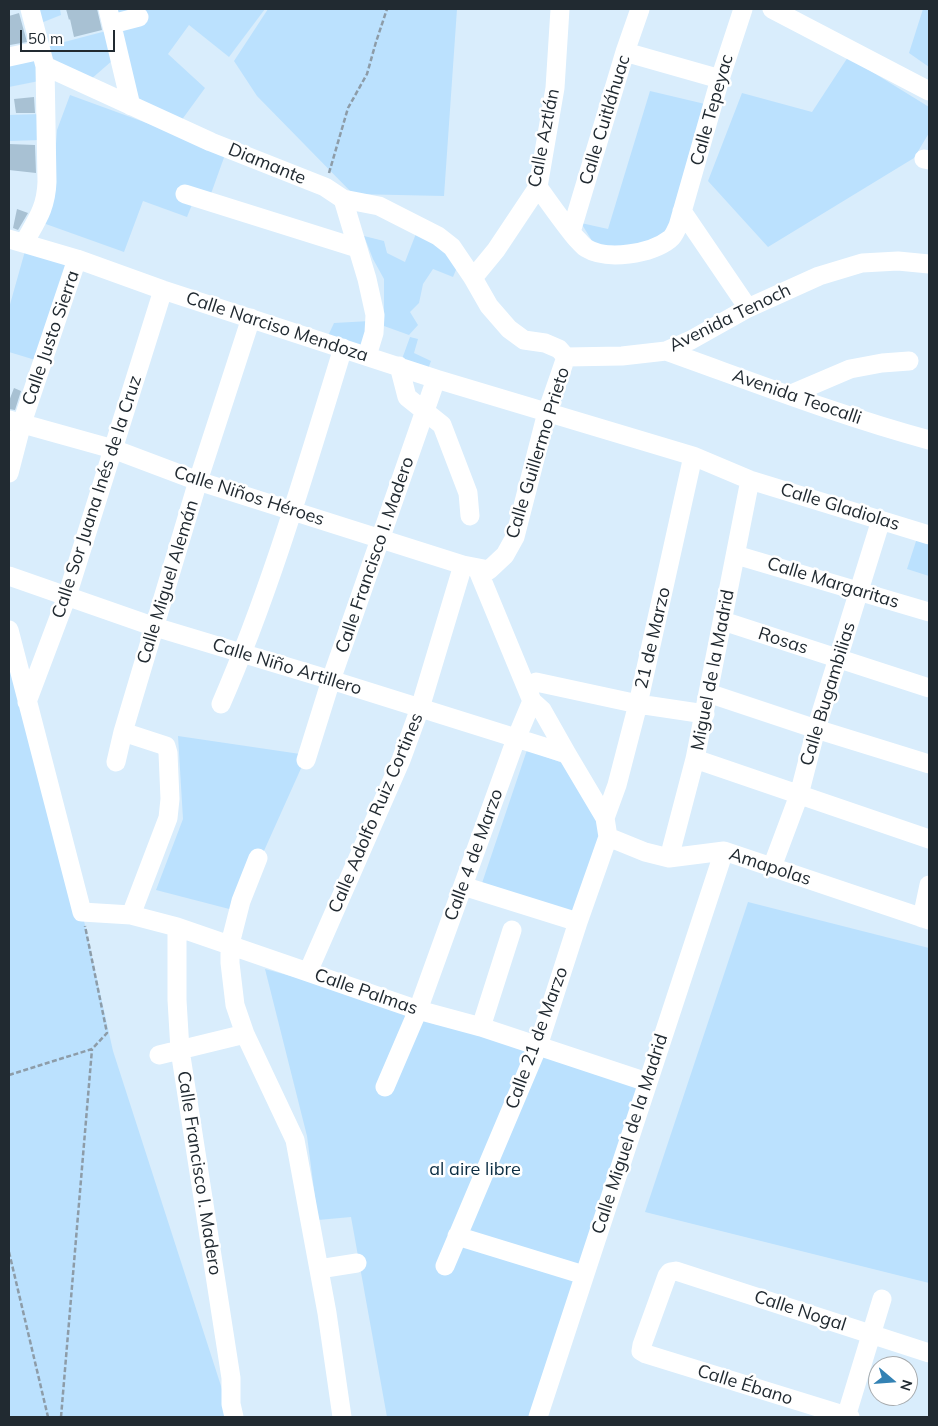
<!DOCTYPE html>
<meta charset="utf-8">
<style>
body{margin:0}
#map{position:relative;width:938px;height:1426px;overflow:hidden;background:#d9edfc;font-family:Mulish,sans-serif}
canvas{display:block}
.frame{position:absolute;inset:0;border:10px solid #212a31;pointer-events:none}
.north{position:absolute;left:868px;top:1356px;width:50px;height:50px;box-sizing:border-box;background:#fff;border:1px solid #a6aaad;border-radius:50%;rotate:108deg;font-size:14px;font-weight:700;line-height:20px;text-align:center;color:#212a31}
.north::after{content:'';display:block;margin:auto;width:18px;height:22px;background:#3382b4;clip-path:polygon(50% 0,100% 100%,50% 72%,0 100%)}
.scale{position:absolute;left:20px;top:30px;width:95px;height:22px;box-sizing:border-box;border:2px solid #212a31;border-top:0;padding-left:6px;font-size:15px;line-height:18px;white-space:nowrap;color:#212a31;-webkit-text-stroke:4px #fff;paint-order:stroke}
</style>
<div id="map">
<canvas width="938" height="1426"></canvas>
<div class="frame"></div>
<div class="north">N</div>
<div class="scale">50 m</div>
</div>
<script>
const g = document.querySelector('canvas').getContext('2d');
g.lineJoin = 'round';
function fill(path, color) { g.fillStyle = color; g.fill(path, 'evenodd'); }
function trace(path, color, width, dash) { g.strokeStyle = color; g.lineWidth = width; g.lineCap = dash ? 'butt' : 'round'; g.setLineDash(dash || []); g.stroke(path); }
function label(font, color, halo, rows, align = 'center') {
  g.font = font + ' Mulish,sans-serif'; g.lineWidth = 5; g.setLineDash([]); g.textBaseline = 'middle'; g.strokeStyle = halo; g.fillStyle = color; for (const [text, x, y, turn = 0] of rows) {
    g.save(); g.translate(x, y); g.rotate((+turn || 0) * Math.PI / 180); g.textAlign = isNaN(turn) ? turn : align; if (halo) g.strokeText(text, 0, 0); g.fillText(text, 0, 0); g.restore();
  }
}
const green = new Path2D(`
 M37,9H60L61,15L41,23Z
 M115,9H265L229,57L189,25L168,54L205,88L181,121L132,97Z
 M268,9H457L444,196L353,194L257,96L234,61Z
 M923,9H929V67L909,53Z
 M110,30L113,60L90,80L51,62L49,46Z
 M848,57L929,107V133L914,158L768,247L708,181L742,93L812,112Z
 M35,58L39,81L9,87V62Z
 M650,91L705,104L671,234L646,249L594,244L581,223L608,229Z
 M70,95L226,152L208,202L195,197L187,217L143,201L124,252L43,223L52,199L57,130Z
 M41,114V140L9,141V115Z
 M417,231L461,258L453,277L433,269L423,284L419,303L410,312L418,325L409,335L384,326V279L373,259L364,236L384,241L387,253L405,262Z
 M25,251L70,264L42,362L9,352V308Z
 M370,321L369,348L327,338L334,323Z
 M410,337L418,339L414,353L431,361L428,369L402,359Z
 M919,532L929,535V576L907,569Z
 M9,654L82,912L113,1051L231,1417H9Z
 M178,736L307,755L237,911L156,890L183,819Z
 M527,750L568,765L606,835L578,922L480,889Z
 M748,902L929,948V1283L645,1212Z
 M265,969L430,1014L641,1086L537,1417H387L351,1217L318,1220L307,1136Z`);
const building = new Path2D(`
 M66,9H97L102,30L74,37L70,19L69,20Z
 M19,13L27,42L10,45L9,16Z
 M34,97L35,113H16L14,99Z
 M9,144L35,145L36,173L9,170Z
 M17,209L28,213L18,230L13,228Z
 M14,388L21,391L15,410L9,409V401Z`);
const path = new Path2D(`
 M329,173L348,108L367,74L376,42L387,9
 M9,1075L92,1049L107,1033L85,926
 M9,1252L48,1417
 M61,1417L92,1049`);
const minor = new Path2D(`
 M108,9L131,106
 M772,9L929,91
 M112,24L139,17
 M625,52L720,79
 M9,57L41,50
 M45,66L211,142L325,187L343,199L379,206L438,236L452,247L473,278L489,306L509,329L524,340L545,343L559,349L566,357L622,356L666,351L691,340L748,308L819,276L862,263L898,261L929,264
 M924,159L929,160
 M538,187C550,204 562,221 575,237C578,240 582,245 586,248C607,261 651,254 670,239C674,236 676,230 678,226L720,79L743,9
 M185,194L357,248
 M343,199L367,279L375,315L374,333L367,356
 M682,211L748,308
 M571,232L625,52L640,9
 M9,239L77,259L163,290L436,379L693,456L750,480L929,535
 M24,243C36,221 46,209 47,182L45,66L30,9
 M473,278L496,250L538,187L555,88L560,9
 M666,351C753,382 840,416 929,440
 M399,366L407,397L442,425L468,493L470,516
 M789,395L850,369L882,363L909,361
 M9,420L113,449L198,481L463,565L489,570
 M9,473L22,423L77,259
 M736,555L929,612
 M489,570L505,555L515,537L547,412L566,357
 M9,576L155,627L331,680L567,754
 M723,621L929,688
 M9,630L82,912L131,915L177,927L418,1010L481,1027L647,1082
 M536,682L638,704L705,714
 M708,693L816,729L929,764
 M27,702L67,596L163,290
 M221,704C271,589 306,468 343,348
 M123,732L166,746L168,753L170,799L168,818L131,915
 M695,759L929,839
 M306,760L331,680L436,379
 M116,762L123,732L198,481L251,318
 M605,818L617,785L638,704L693,456
 M608,837L645,852L669,858L724,851L929,920
 M258,858L241,901L230,944V963L235,1005L245,1034L295,1140L327,1313L342,1417
 M669,858L695,759L750,480
 M772,867L799,795L816,729L881,520
 M463,886L578,922
 M922,918L929,885
 M177,927V1000L180,1050L231,1378V1404L234,1417
 M308,972L401,760L420,708L463,565
 M481,1027L512,930
 M159,1055L245,1034
 M385,1087L418,1010L516,739L532,701
 M457,1236L584,1275
 M445,1266L538,1046L578,922L608,837L605,818L567,754L542,710L532,701L477,568
 M319,1269L357,1263
 M538,1417L724,851
 M846,1417L882,1299
 M850,1417L646,1354L641,1351L642,1345L667,1276L670,1272L676,1271L929,1353`);
const streetNames = [
 ["Calle Tepeyac",712,110,-74],
 ["Calle Cuitláhuac",605,120,-73],
 ["Calle Aztlán",544,138,-79],
 ["Diamante",267,164,22],
 ["Avenida Tenoch",730,318,-26],
 ["Calle Narciso Mendoza",277,327,18],
 ["Calle Justo Sierra",51,338,-71],
 ["Avenida Teocalli",797,397,19],
 ["Calle Guillermo Prieto",538,453,-73],
 ["Calle Niños Héroes",249,496,18],
 ["Calle Sor Juana Inés de la Cruz",97,497,-72],
 ["Calle Gladiolas",840,507,17],
 ["Calle Francisco I. Madero",375,555,-71],
 ["Calle Miguel Alemán",168,582,-73],
 ["Calle Margaritas",833,583,17],
 ["21 de Marzo",653,638,-77],
 ["Rosas",783,641,18],
 ["Calle Niño Artillero",287,667,17],
 ["Miguel de la Madrid",713,670,-79],
 ["Calle Bugambilias",828,694,-73],
 ["Calle Adolfo Ruiz Cortines",376,813,-67],
 ["Calle 4 de Marzo",474,855,-70],
 ["Amapolas",770,867,18],
 ["Calle Palmas",366,992,19],
 ["Calle 21 de Marzo",537,1038,-70],
 ["Calle Miguel de la Madrid",630,1134,-72],
 ["Calle Francisco I. Madero",199,1173,81],
 ["Calle Nogal",800,1311,18],
 ["Calle Ébano",745,1385,17]
];
const parkNames = [
 ["al aire libre",475,1170]
];
fill(green, '#bbe1fe');
fill(building, '#a8c1d3');
trace(path, '#8d9ca8', 2.5, [5, 2.5]);
trace(minor, '#fff', 19);
label('18px', '#212a31', '#fff', streetNames);
label('18px', '#0a2c42', '#fff', parkNames);
</script>
